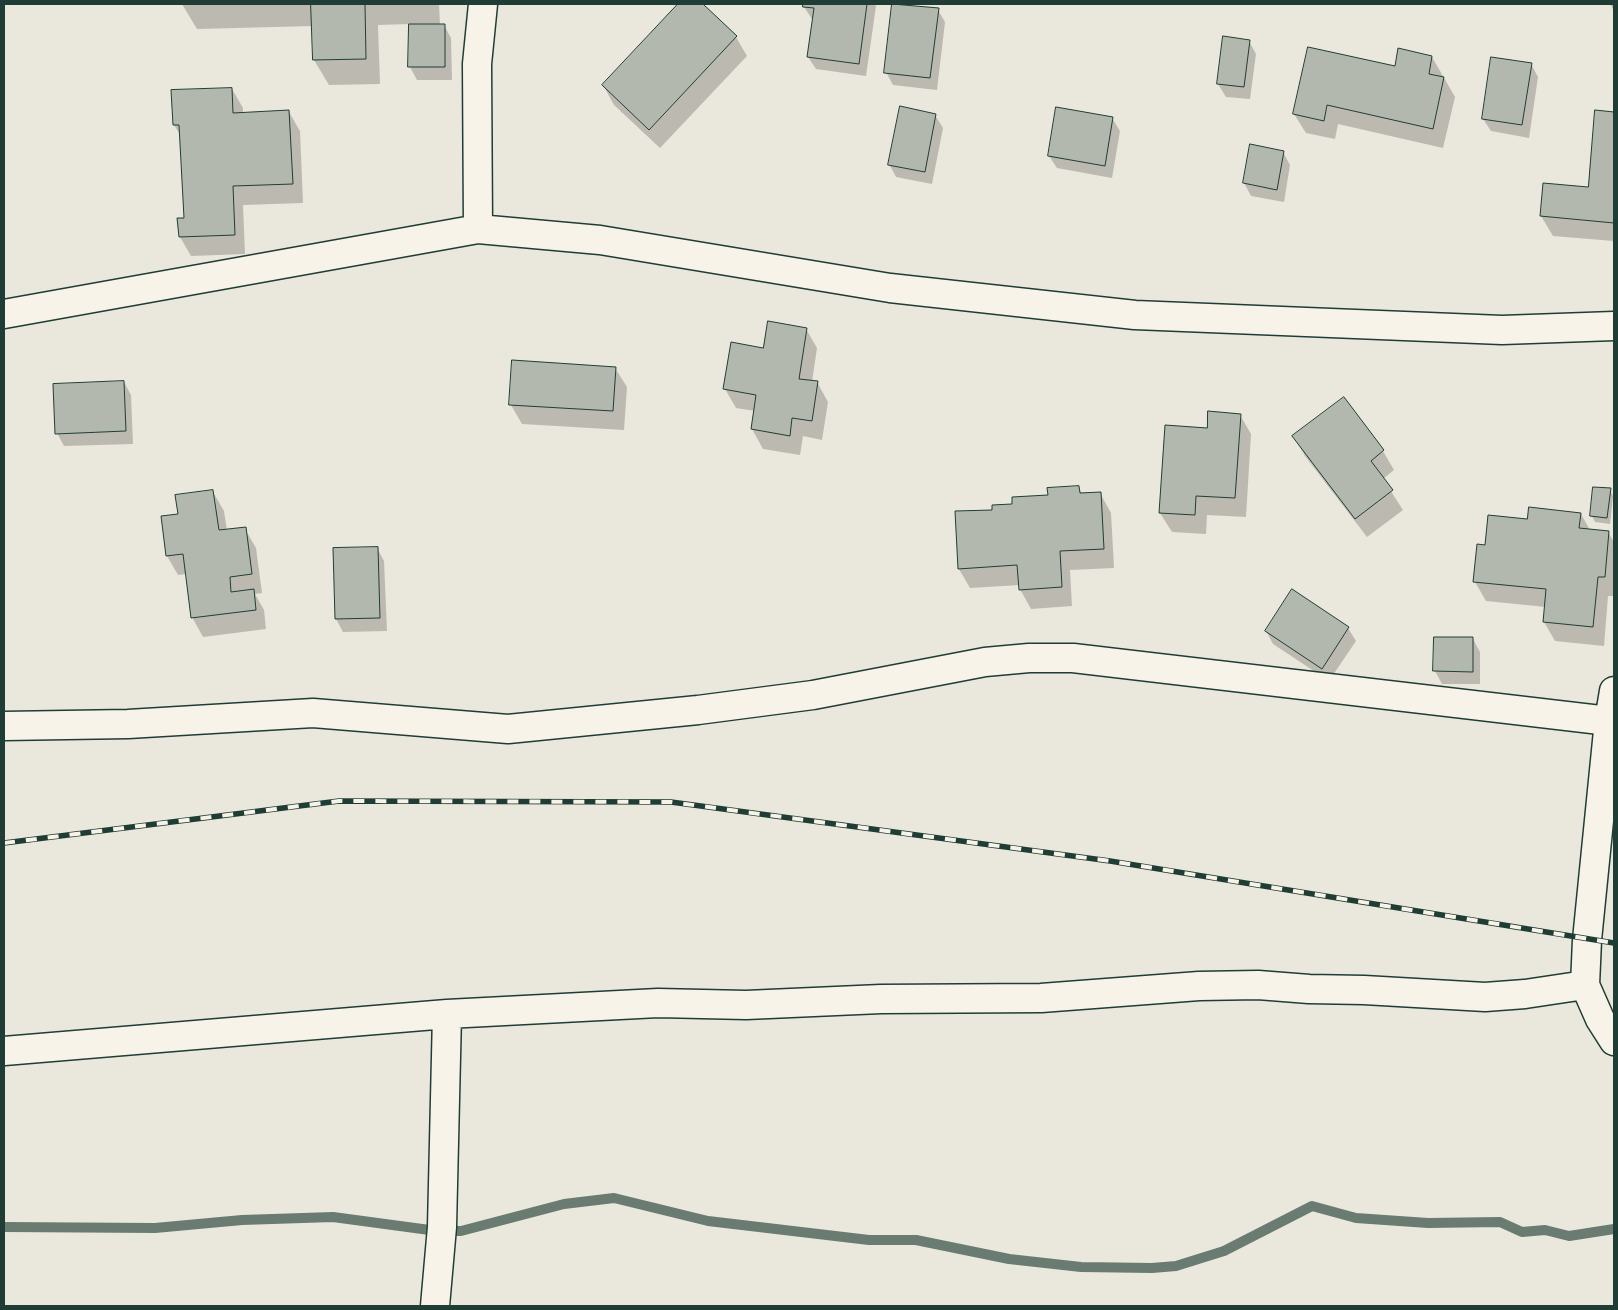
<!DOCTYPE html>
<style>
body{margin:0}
#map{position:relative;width:1618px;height:1310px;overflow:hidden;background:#eae8dd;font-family:Mynerve,sans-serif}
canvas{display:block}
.frame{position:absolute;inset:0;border:5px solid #1f3d34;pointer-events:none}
</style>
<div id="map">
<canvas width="1618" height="1310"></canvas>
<div class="frame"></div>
</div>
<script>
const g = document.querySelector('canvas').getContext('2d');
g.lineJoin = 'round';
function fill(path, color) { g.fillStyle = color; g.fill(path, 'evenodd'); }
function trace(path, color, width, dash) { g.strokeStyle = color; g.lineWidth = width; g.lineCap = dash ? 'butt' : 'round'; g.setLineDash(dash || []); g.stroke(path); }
const shadow = new Path2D(`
 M182,4H439L440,25H444L451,38L452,80H417L410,67V24L378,25L380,84L329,85L314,60L313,26L197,29Z
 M680,4H701L736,37L747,56L660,148L614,105L603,85Z
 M805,4H874L876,6L866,76L816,69L808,57L813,20L812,19L804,7Z
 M1610,4H1614V11Z
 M938,10L945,22L937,90L893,85L886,72Z
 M1249,41L1256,54L1250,99L1226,97L1218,84Z
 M1432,57L1455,97L1443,148L1338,124L1335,139L1306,133L1294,114Z
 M1531,64L1538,77L1529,138L1491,131L1483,119Z
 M232,89L243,108V114L289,112L300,131L303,203L243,205L245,254L191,256L180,237L185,220L181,136L174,125Z
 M1596,112L1614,113V241L1553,236L1541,216L1544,184L1589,188Z
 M935,115L943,128L932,184L896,177L889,164Z
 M1112,118L1120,131L1112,178L1057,168L1049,156Z
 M1283,152L1290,165L1284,202L1251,196L1244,183Z
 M806,329L817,348L812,382H817L828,402L822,440L803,436L800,455L763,449L752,429L755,411L736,408L725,389L764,349Z
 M615,368L627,387L624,430L522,424L511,405Z
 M124,382L131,395L133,444L64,446L57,433Z
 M1344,399L1383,451L1394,470L1383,479L1403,510L1367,537L1305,456L1294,437Z
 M1240,415L1251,434L1246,517L1207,515L1206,534L1172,532L1160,513L1208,429Z
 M1078,487L1082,494L1100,493L1111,513L1114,568L1070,570L1072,606L1031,609L1020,589V585L970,588L959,569L993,511Z
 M1594,488L1610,490L1613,496L1610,524L1595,522L1592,516Z
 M213,492L224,511L227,531L245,529L256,548L262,593L255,594L264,610L266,629L203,637L192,617L187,574L178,575L167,556L179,515Z
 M1581,514L1590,530L1608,532L1614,542V596H1608L1604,646L1555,641L1544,622L1546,607L1486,601L1475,582L1486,547L1528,520Z
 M377,548L384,561L387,631L343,632L336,619L334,549Z
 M1348,628L1356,641L1329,681L1273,644L1266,631Z
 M1435,638L1473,639L1480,652V684H1442L1435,671Z`);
const stream = new Path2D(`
 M4,1227L155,1228L242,1220L333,1217L437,1231H461L564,1204L614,1198L708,1221L869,1240H916L1009,1259L1081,1267L1152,1268L1176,1266L1224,1251L1312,1206L1356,1218L1428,1223L1500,1222L1522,1232L1545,1230L1569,1236L1614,1229`);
const building = new Path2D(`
 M311,4H365L366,59L313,60Z
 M678,4H703L737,36L649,130L602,85Z
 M803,4H867L859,64L807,57L814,8L803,7Z
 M892,4L939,8L930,78L884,73Z
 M409,24H445V67H408Z
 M1223,36L1250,40L1244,87L1217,84Z
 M1308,47L1395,66L1398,48L1432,56L1429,74L1444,77L1433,129L1327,105L1324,121L1293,114Z
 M1491,57L1532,63L1522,125L1482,119Z
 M232,88L233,113L289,110L293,184L233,186L235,235L179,237L177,218H184L179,125H173L171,90Z
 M900,106L936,114L925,172L888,165Z
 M1056,107L1113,117L1105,166L1048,156Z
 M1595,110L1614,112V223L1540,216L1543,183L1588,187Z
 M1250,144L1284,151L1277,190L1243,183Z
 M768,321L807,328L799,379L818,381L812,421L792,418L790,436L751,429L756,395L723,389L731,342L763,348Z
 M512,360L616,367L613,411L509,405Z
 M124,381L126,431L55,434L53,384Z
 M1344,397L1384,450L1371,461L1393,490L1355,519L1292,436Z
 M1208,411L1241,414L1235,498L1196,496L1195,515L1159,513L1165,425L1207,428Z
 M1079,486L1080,493L1101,492L1104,549L1060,551L1062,587L1019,590L1017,565L958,569L955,511L992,510V505L1012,504V497L1048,495L1047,488Z
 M1593,487L1611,488L1607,518L1590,516Z
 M213,490L219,530L246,527L252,574L230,577L231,592L254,589L256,610L191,618L183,554L166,556L161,516L178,514L175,495Z
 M1529,507L1581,513L1579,528L1609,531L1605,577H1598L1593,627L1543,622L1546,589L1473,582L1477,544L1485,545L1488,515L1527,519Z
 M378,547L380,618L335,619L333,548Z
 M1292,589L1349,627L1322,669L1265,631Z
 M1434,637H1473V672L1433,671Z`);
const street = new Path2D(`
 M483,4L477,64L478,229L600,240L890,288L1135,315L1502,330L1614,326
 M4,314L478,229
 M1614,691L1609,721L1587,940L1585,985L1600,1019L1614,1041
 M4,726L128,724L313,713L508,729L698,710L813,695L985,662L1029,658H1073L1609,721
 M4,1051L447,1014L658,1003L746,1005L881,999L1041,998L1199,986L1258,985L1309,989L1364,990L1485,997L1525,994L1585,985
 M435,1306L442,1227L447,1014`);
const rail = new Path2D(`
 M4,843L339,801L671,802L1110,861L1614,943`);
fill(shadow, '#0003');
trace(stream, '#6a7c72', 10);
fill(building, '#b2b8ae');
trace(building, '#1f3d34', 1);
trace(street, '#1f3d34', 31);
trace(street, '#f7f3e8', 28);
trace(rail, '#1f3d34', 5.5);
trace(rail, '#f7f3e8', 4, [11]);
</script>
